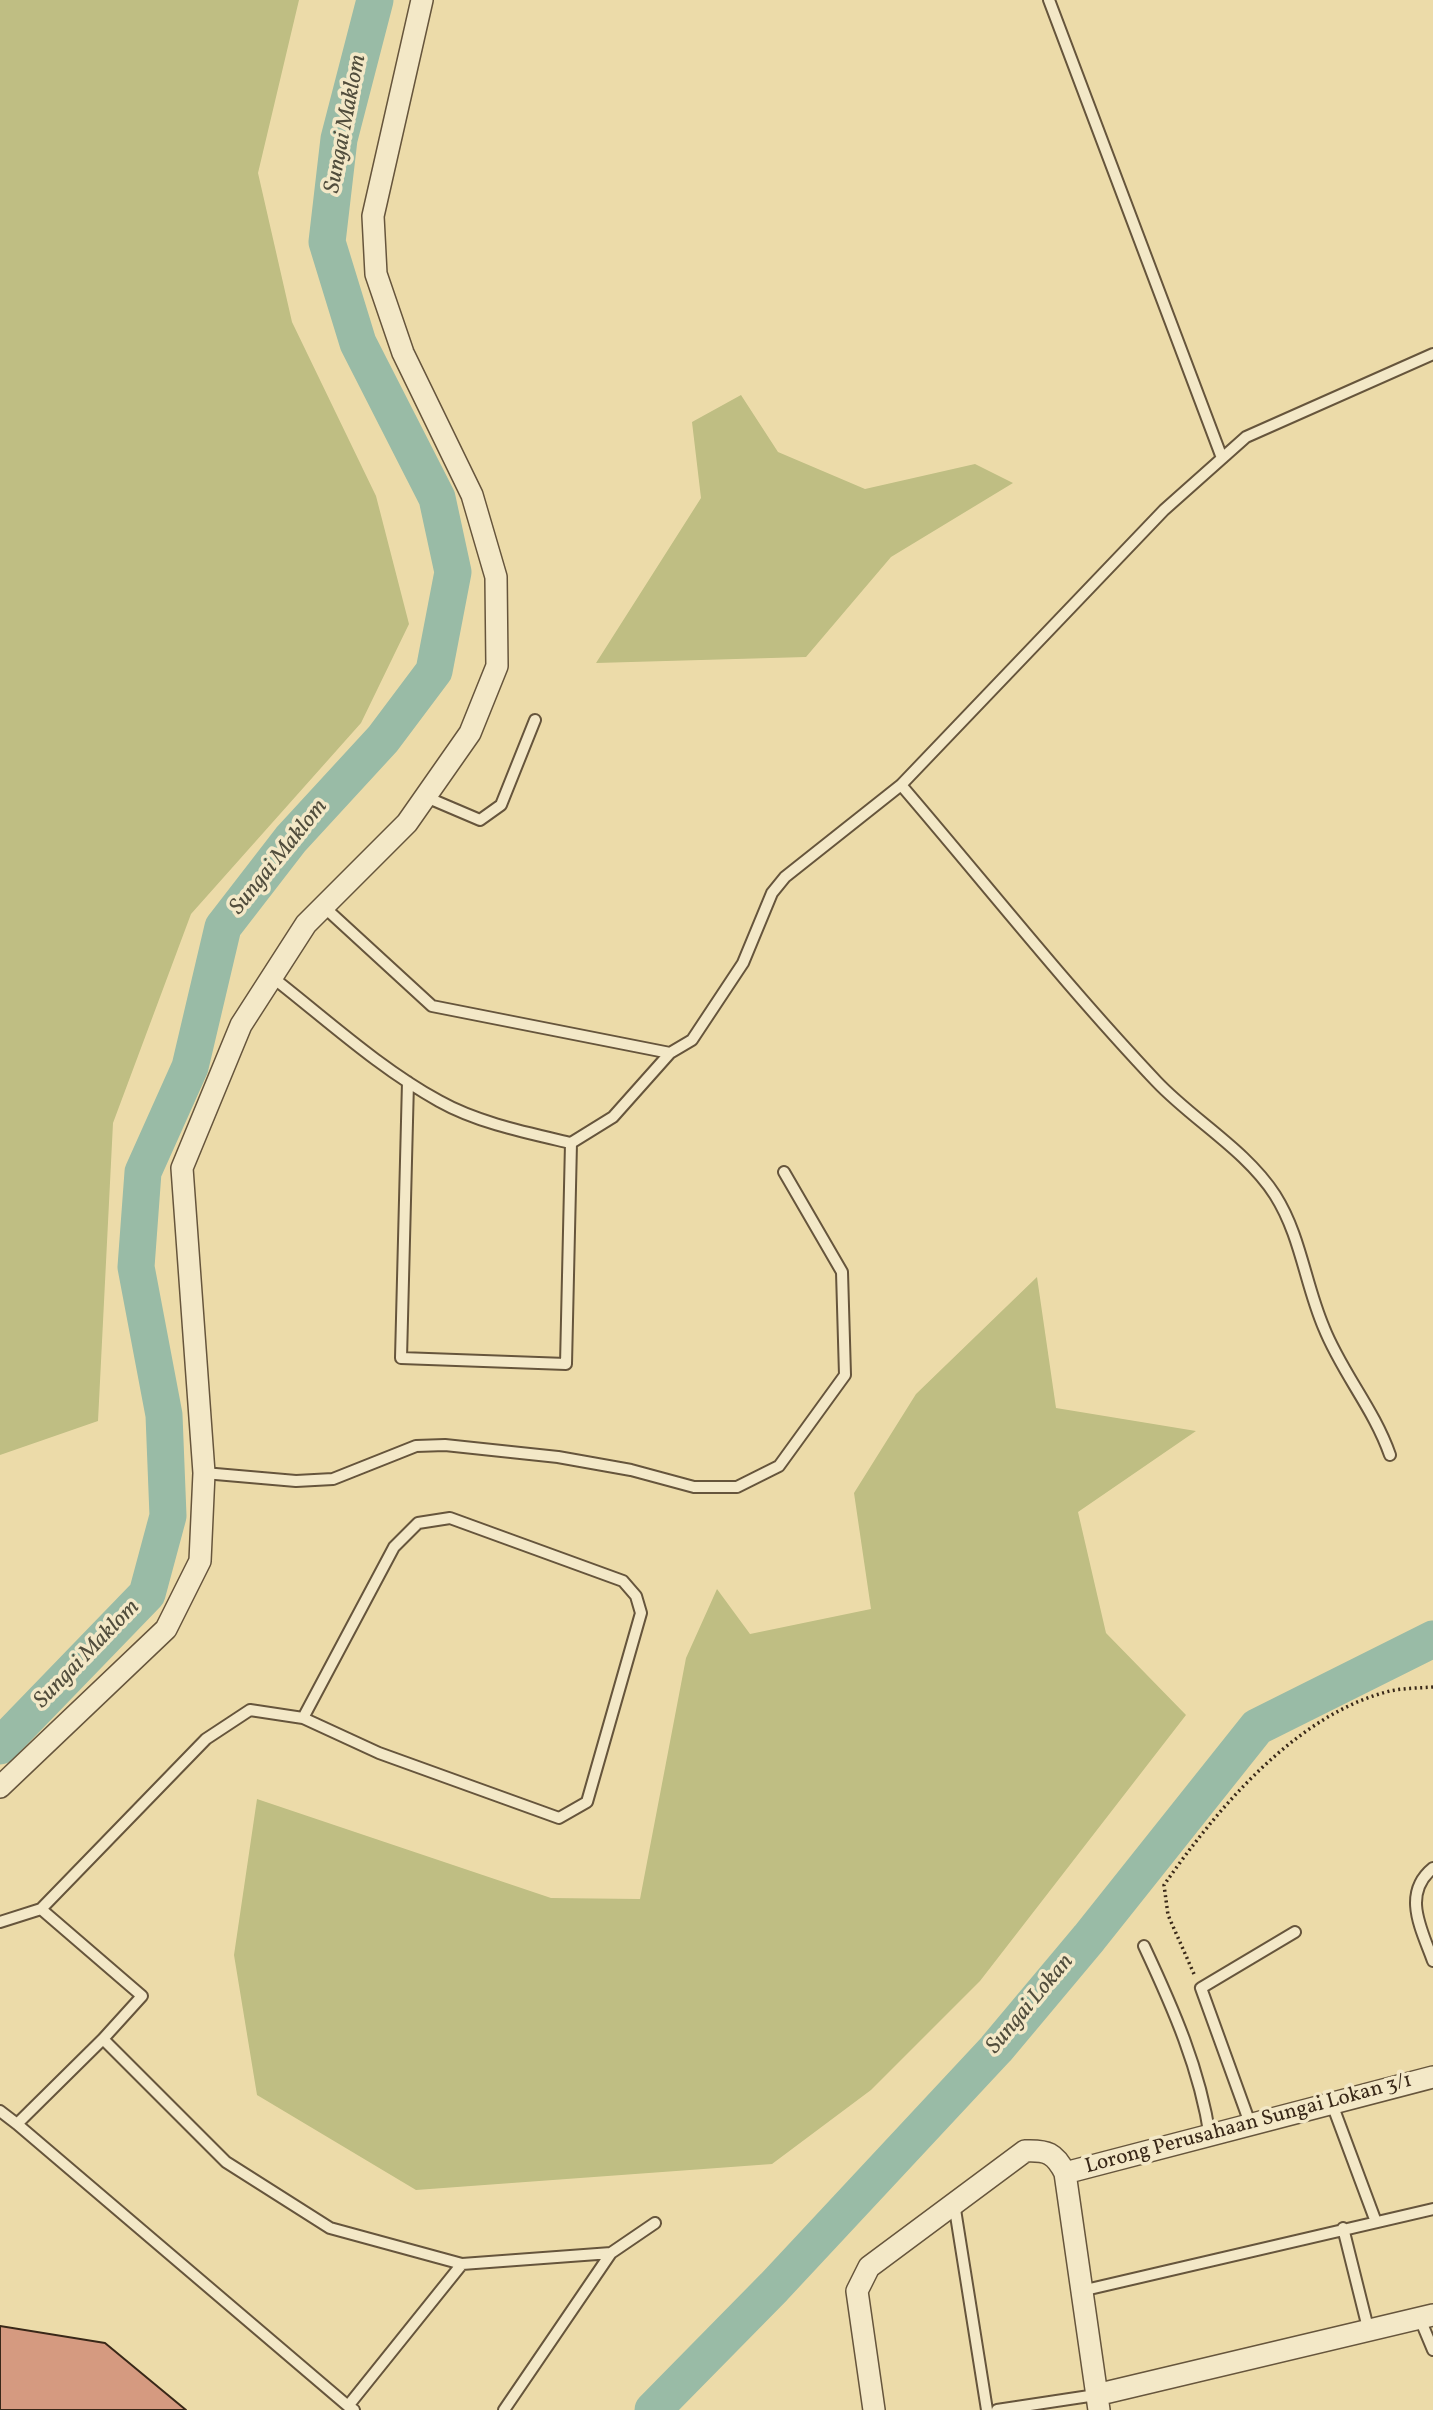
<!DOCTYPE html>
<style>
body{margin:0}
canvas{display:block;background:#ecdba9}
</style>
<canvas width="1433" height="2410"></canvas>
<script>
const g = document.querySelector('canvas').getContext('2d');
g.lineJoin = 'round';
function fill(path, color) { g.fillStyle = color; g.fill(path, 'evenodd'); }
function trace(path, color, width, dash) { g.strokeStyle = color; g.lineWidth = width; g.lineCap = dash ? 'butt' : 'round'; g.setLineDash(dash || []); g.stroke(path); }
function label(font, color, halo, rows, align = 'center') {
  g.font = font + ' Vollkorn,serif'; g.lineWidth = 7; g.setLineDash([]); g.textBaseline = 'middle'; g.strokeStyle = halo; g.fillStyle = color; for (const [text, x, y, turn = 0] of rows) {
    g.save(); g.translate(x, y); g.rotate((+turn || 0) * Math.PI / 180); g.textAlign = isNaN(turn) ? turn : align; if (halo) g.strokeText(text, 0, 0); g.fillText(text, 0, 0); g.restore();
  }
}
const green = new Path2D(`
 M0,0H299L258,173L292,322L376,496L409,624L361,723L191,914L113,1123L98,1421L0,1455Z
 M741,395L778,452L865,489L975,464L1013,483L891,557L806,657L596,663L701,498L692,422Z
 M1037,1277L1056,1408L1196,1431L1078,1512L1106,1633L1186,1715L980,1981L871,2090L772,2164L416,2190L257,2095L234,1955L257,1799L551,1898L640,1899L686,1658L717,1589L750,1634L871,1609L854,1493L916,1394Z`);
const river = new Path2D(`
 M0,1746L147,1594L168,1516L164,1415L136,1267L143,1172L190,1067L223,927L291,839L383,739L434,671L453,572L437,498L358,343L327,242L339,139L375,0
 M653,2410L774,2287L996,2049L1089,1938L1257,1727L1433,1639`);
const building = new Path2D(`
 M0,2326L105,2343L186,2410H0Z`);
const path = new Path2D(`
 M1194,1974L1168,1915L1164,1885C1217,1809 1296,1714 1390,1691C1404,1688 1419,1688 1433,1687`);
const lane = new Path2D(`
 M1049,0L1222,458
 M901,785C986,884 1067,987 1157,1082C1193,1120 1246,1150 1275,1195C1301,1236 1305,1284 1324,1328C1342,1373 1374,1409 1390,1455
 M426,797L480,820L501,805L535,720
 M323,906L432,1006L670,1053L692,1040L743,963L772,893L785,877L901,785L1164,510L1246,437L1433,354
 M272,977C326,1019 379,1068 439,1101C478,1123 528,1133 571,1143L566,1364L401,1358L408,1082
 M571,1143L613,1117L670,1053
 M204,1473L296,1481L333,1479L416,1446L445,1445L558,1457L631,1470L694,1487H737L779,1466L845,1375L842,1272L784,1172
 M1433,1868C1401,1894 1422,1930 1433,1961
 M41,1909L142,1996L103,2039
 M0,1922L41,1909L206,1739L250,1710L303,1718L379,1753L559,1818L587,1802L641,1613L636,1596L623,1581L450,1518L418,1523L394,1547L303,1718
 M1144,1946C1173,2008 1200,2069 1210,2137
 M1332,2104L1376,2222
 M0,2111L17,2124L103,2039L226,2162L330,2228L462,2264L611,2253L655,2223
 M17,2124L348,2406
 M1251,2126L1201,1988L1295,1932
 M954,2203L987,2410
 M1343,2228L1369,2332
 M1081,2291L1433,2209
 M1420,2319L1433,2350
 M354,2410L348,2406L462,2264
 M504,2410L611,2253
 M997,2410L1096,2395`);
const street = new Path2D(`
 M0,1787L166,1629L200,1561L204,1473L182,1168L241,1025L306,924L407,823L470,733L497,666L496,577L472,495L403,353L376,274L373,216L422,0
 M1065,2173L1433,2077
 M1096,2395L1433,2315
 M874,2410L857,2291L869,2267L1025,2151C1047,2150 1055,2153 1065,2173L1099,2410`);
const streetNames = [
 ["Lorong Perusahaan Sungai Lokan 3/1",1249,2125,-15]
];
const waterNames = [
 ["Sungai Maklom",347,124,-79],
 ["Sungai Maklom",280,858,-51],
 ["Sungai Maklom",88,1655,-46],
 ["Sungai Lokan",1031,2005,-50]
];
fill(green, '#bfbe83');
trace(river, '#99bba6', 37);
fill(building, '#d59a80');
trace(building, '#392818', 2);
trace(lane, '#66553c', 14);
trace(street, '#66553c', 24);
trace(path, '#392818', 3.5, [2, 3.5]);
trace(lane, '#f3e8c7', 10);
trace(street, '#f3e8c7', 21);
label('21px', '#392818', '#f3e8c7', streetNames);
label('italic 23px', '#514d3c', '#f3e8c7', waterNames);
</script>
